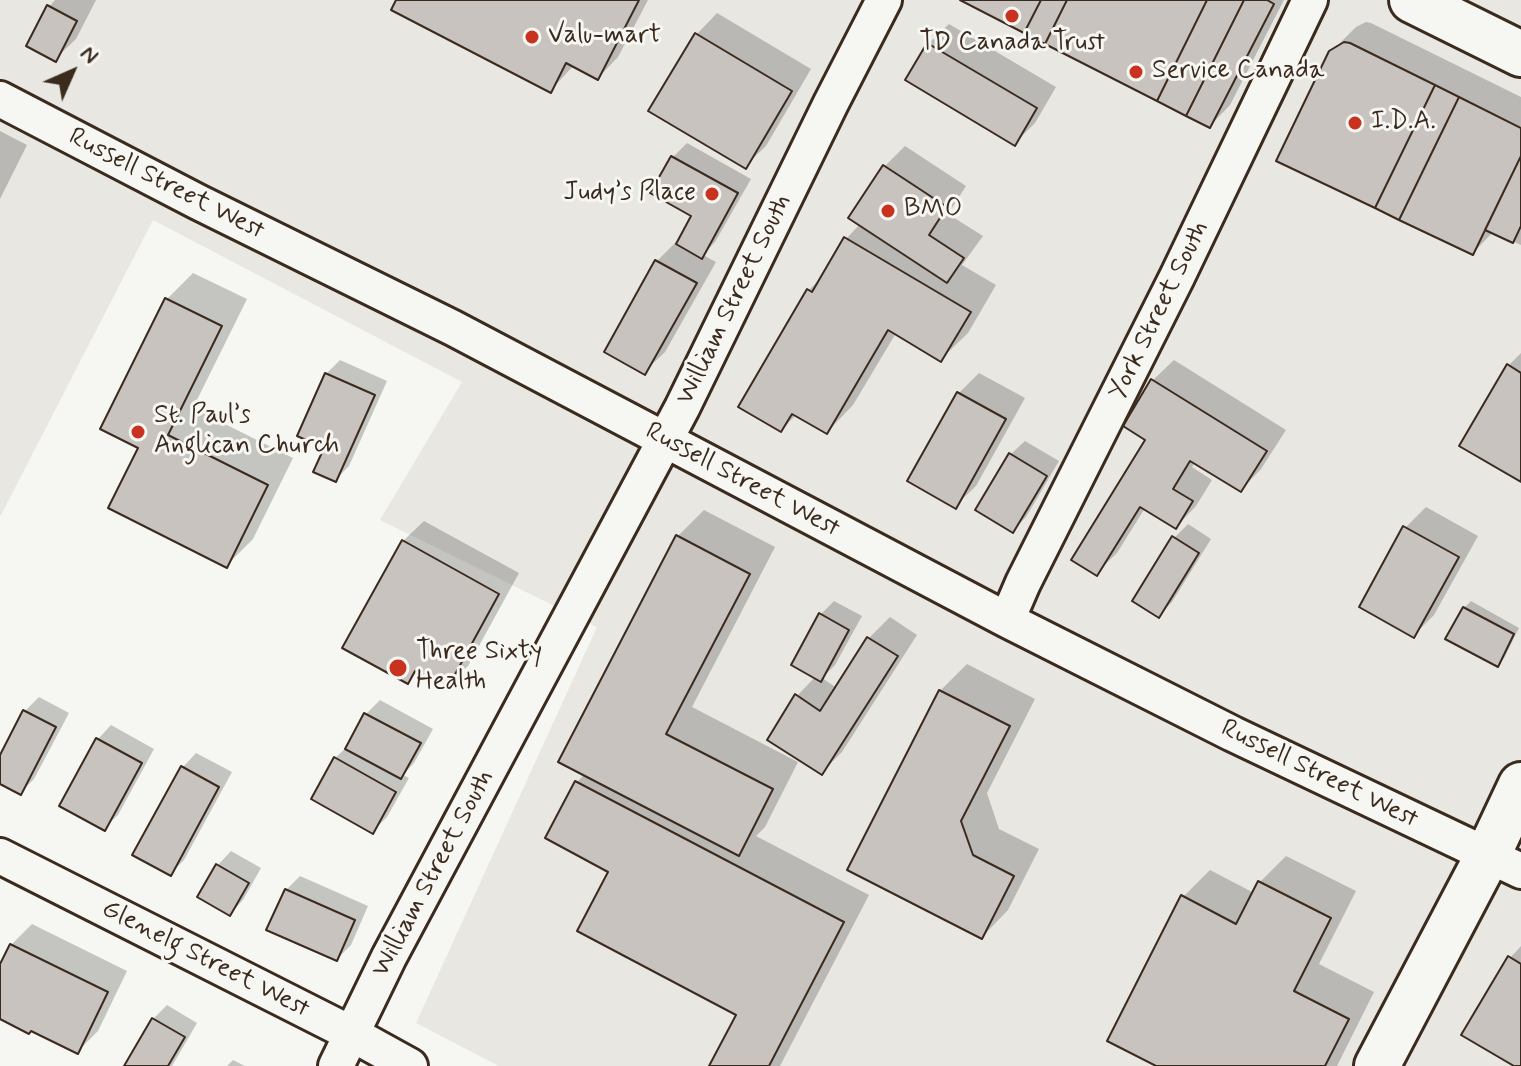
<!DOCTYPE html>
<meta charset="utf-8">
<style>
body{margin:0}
#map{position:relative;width:1521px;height:1066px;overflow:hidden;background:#f6f6f2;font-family:Mynerve,sans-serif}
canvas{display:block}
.north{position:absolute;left:32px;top:32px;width:80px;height:80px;-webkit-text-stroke:6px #f6f6f2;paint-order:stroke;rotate:45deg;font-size:22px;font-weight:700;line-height:32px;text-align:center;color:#3b2a1e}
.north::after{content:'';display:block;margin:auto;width:28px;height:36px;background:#3b2a1e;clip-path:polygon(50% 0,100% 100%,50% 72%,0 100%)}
</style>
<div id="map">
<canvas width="1521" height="1066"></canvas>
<div class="north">N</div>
</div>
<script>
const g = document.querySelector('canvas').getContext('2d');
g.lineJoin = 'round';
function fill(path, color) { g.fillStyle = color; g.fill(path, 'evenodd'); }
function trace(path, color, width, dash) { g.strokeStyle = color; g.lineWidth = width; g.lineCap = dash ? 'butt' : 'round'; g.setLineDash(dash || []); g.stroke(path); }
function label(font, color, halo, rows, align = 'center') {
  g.font = font + ' Mynerve,sans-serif'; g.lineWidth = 6; g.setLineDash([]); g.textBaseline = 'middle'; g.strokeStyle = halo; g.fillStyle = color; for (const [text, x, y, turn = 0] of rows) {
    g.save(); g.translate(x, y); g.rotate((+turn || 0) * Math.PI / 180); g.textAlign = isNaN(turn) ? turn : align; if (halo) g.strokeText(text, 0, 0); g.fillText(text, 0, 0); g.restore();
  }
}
const built = new Path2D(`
 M0,0H1521V1066H499L416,1023L597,627L380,520L462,382L153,220L1,515H0Z`);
const shadow = new Path2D(`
 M55,0H96L76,39L55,59L49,7Z
 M398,0H648L618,57L598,78L574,65L551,90Z
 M965,0H1284L1230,105L1210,126Z
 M717,13L811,69L766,146L745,166L651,110L697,34Z
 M1366,22L1371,23L1521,97V245L1493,232L1473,253L1331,52L1356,27Z
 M949,24L1056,87L1035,123L1014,144L928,44Z
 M0,131L27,145L0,199Z
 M687,143L751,179L715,242L703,255L716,262L665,352L644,372L657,261L677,241L679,242L694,215L653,193L673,157Z
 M905,146L966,186L948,214L983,236L962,265L996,285L968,333L941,359L896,333L853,405L827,432L797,414L781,430L809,290L825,274L846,239L861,223L885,166Z
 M193,273L247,299L193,408L293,458L253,539L226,566L141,447L167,299Z
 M1521,353V480L1508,366Z
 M340,360L387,381L349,466L335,480L326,447V374Z
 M1174,360L1286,430L1261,469L1241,490L1195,462L1192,467L1212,480L1196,506L1176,527L1145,508L1117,553L1096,573L1148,440L1153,380Z
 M979,373L1025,398L976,486L955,506L959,393Z
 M1025,441L1059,461L1026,517L1013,530L1011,454Z
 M1426,507L1478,536L1434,615L1414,635L1405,528Z
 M704,510L775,547L692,707L798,762L765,827L756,836L869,895L780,1066H711L739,1014L611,871L548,838L577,782L585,774L677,537Z
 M424,521L519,573L468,666L447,686L419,670L407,682L403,541Z
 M1188,524L1211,539L1172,602L1159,615L1174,538Z
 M834,601L862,616L835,665L822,678L837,688L869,638L890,617L917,635L842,752L821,773L797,696L816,676L820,615Z
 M1471,601L1519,628L1504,658L1497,664L1464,608Z
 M967,664L1035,699L987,793L999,829L1039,849L1008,910L982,937L849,869L940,691Z
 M39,697L69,713L34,779L20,793L0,782V759L25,711Z
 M380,700L433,729L414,763L403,775L409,778L387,817L373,831L335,758L349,745L366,714Z
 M111,725L154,749L118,815L104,828L98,739Z
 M196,753L232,772L184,860L170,874L183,767Z
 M231,851L261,868L243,900L230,914L218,865Z
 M1286,856L1356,891L1319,964L1374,992L1337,1066H1157L1183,897L1210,870L1254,893L1260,882Z
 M300,876L368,906L351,945L337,959L286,890Z
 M32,924L127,971L98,1031L77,1052L0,1017V968L11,945Z
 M1521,946V1066H1518L1510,958Z
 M167,1005L197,1023L172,1066H126L153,1019Z
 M233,1060L245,1066H227Z`);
const building = new Path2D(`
 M396,0H639L598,80L566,63L551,93L391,10Z
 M960,0H1041L1024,33Z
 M1041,0H1067L1045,44L1024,33Z
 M1067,0H1207L1157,101L1045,44Z
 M1207,0H1244L1186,116L1157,101Z
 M1244,0H1267L1274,4L1210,128L1186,116Z
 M47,5L77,21L56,62L26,46Z
 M695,33L792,91L746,169L648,111Z
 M1344,42L1350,43L1435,85L1375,208L1276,161L1329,51Z
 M927,43L1037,108L1015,146L905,80Z
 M1435,85L1459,97L1399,220L1375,208Z
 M1459,97L1521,128V156L1473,255L1399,220Z
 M671,156L738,193L702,259L676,244L691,216L650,193Z
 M1521,156V226L1513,243L1485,230Z
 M883,165L947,207L929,235L964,258L947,283L848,218Z
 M844,237L971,312L941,362L888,330L827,434L792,414L781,432L738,407L807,289L812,292Z
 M655,260L697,283L645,375L604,352Z
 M165,298L222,326L168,435L268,485L227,568L108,508L138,448L100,429Z
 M1507,364L1521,373V482L1459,446Z
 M325,373L375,395L336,482L313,472L324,448L297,436Z
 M1151,379L1267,451L1241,492L1190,461L1173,489L1193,501L1176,529L1140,507L1097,576L1071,560L1145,440L1123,426Z
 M957,392L1006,419L956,509L907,481Z
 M1009,453L1047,476L1013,533L975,510Z
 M1403,526L1459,557L1414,638L1359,607Z
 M676,535L750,574L666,734L773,789L739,856L558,762Z
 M1172,536L1199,553L1159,618L1132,601Z
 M402,540L499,594L447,689L415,671L408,684L342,648Z
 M1463,607L1514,634L1498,667L1445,639Z
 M819,613L849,630L821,682L791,665Z
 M867,637L898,656L822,775L767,740L795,694L820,711Z
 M939,690L1010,726L961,821L973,855L1014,876L982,939L847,870Z
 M23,710L56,727L21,795L0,784V755Z
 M364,713L421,743L401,779L345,749Z
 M96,738L142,763L105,831L59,806Z
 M334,757L396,792L373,834L311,799Z
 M181,766L219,787L171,876L132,855Z
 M575,781L844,922L769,1066H709L736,1015L577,931L608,872L545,838Z
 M216,864L249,883L230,916L197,897Z
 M1258,881L1331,918L1294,991L1349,1019L1325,1066H1156L1107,1041L1181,895L1236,924Z
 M285,889L355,920L337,961L266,930Z
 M10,944L108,992L78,1054L31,1031L29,1034L0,1019V964Z
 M1508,956L1521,964V1066H1514L1461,1035Z
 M152,1018L185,1037L168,1066H124Z`);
const minor = new Path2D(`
 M0,99L198,202L453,328L1007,620L1233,734L1521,871
 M1007,620L1023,583L1177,277L1310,0
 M0,856L352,1034L410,1066
 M336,1066L389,957L682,408L831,103L884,0`);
const secondary = new Path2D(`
 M1412,0L1521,54
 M1377,1066L1488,855L1521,785`);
const markers = [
 [1012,16,8,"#c8321e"],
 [532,37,8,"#c8321e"],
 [1136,72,8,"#c8321e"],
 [1355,123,8,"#c8321e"],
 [712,194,8,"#c8321e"],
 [888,211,8,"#c8321e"],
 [138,432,8,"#c8321e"],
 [398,668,10,"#c8321e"]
];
const poiNames = [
 ["Valu-mart",548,37],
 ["TD Canada Trust",1012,44,"center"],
 ["Service Canada",1152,72],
 ["I.D.A.",1371,123],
 ["Judy’s Place",696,194,"right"],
 ["BMO",904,211],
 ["St. Paul’s",154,417],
 ["Anglican Church",154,447],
 ["Three Sixty",416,653],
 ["Health",416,683]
];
const streetNames = [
 ["Russell Street West",166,185,27],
 ["William Street South",735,300,-64],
 ["York Street South",1160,311,-64],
 ["Russell Street West",742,481,28],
 ["Russell Street West",1319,775,26],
 ["William Street South",434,874,-62],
 ["Glenelg Street West",205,960,27]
];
fill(built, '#e8e7e2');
fill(shadow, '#0003');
fill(building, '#c8c3be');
trace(building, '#3b2a1e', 2);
trace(minor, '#3b2a1e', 40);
trace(secondary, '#3b2a1e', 50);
trace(minor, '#f6f6f2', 34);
trace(secondary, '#f6f6f2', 44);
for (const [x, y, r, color] of markers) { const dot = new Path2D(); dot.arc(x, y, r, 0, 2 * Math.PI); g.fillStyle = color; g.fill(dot); trace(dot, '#f6f6f2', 3); }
label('26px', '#3b2a1e', '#f6f6f2', poiNames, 'left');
label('26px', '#3b2a1e', '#f6f6f2', streetNames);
</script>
